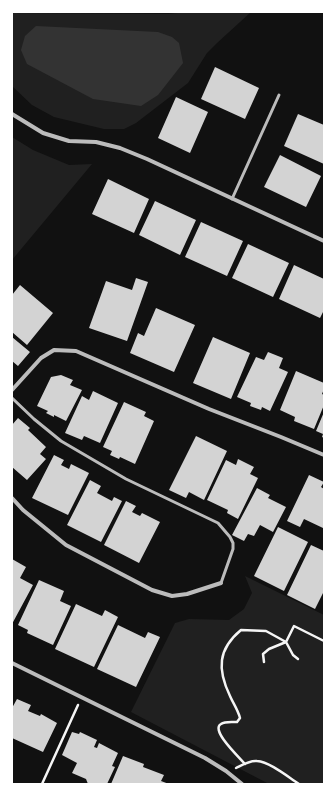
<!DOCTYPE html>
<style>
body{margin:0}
#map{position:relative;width:336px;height:796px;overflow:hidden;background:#111;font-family:"Public Sans",sans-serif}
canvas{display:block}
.frame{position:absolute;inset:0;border:13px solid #fff;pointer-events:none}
</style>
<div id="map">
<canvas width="336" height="796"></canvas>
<div class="frame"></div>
</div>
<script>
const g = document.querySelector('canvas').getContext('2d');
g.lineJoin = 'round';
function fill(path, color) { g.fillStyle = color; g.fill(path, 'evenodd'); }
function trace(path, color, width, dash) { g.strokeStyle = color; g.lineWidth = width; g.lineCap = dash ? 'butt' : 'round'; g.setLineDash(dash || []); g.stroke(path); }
const green = new Path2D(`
 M187,12H251L217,43L207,53L188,83L136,123L124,129H104L54,117L32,105L12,86V13L168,14Z
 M12,137L33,150L69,165L92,164L12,260Z
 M245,576L324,615V784H269L131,712L175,623L189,619L229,620L244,609L252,593Z`);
const water = new Path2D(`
 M36,26L158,32L172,37L179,43L183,63L158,95L141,106L93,99L27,64L21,50L25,36Z`);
const building = new Path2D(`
 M215,67L259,88L245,119L201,99Z
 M176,97L208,112L190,153L158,138Z
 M298,114L324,125V164L284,146Z
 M280,155L321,176L306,207L264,187Z
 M108,179L149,199L134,233L92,214Z
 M155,201L196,220L180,255L139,235Z
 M201,222L243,241L227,276L185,257Z
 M248,244L289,263L273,297L232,278Z
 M294,265L324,279V310L320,318L279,299Z
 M136,278L148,282L127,341L89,328L106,281L132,290Z
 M20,285L53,313L27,345L12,332V295Z
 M156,308L195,325L174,372L130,353L138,333L144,336Z
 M12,337L30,352L18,366L12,361Z
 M213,337L250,353L231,399L193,383Z
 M268,352L283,358L279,368L288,372L270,411L262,407L261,410L250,406L251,403L237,397L256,357L264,360Z
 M296,371L324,383V389L322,394L324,395V405L314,429L294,421L295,417L280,410Z
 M61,375L73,380L70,385L82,390L66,421L54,415V417L46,413L48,411L37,406L51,377Z
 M93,391L118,403L100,443L84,436L82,440L65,433L82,396L89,400Z
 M124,402L146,412L144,416L154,421L135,464L120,457L119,459L110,455L112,451L103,447Z
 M324,412V438L322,437L323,434L316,431Z
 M18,418L30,428L28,430L46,447L40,454L46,459L27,480L12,467V425Z
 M196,436L227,451L204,500L189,492L186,498L169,490Z
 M54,455L64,460L61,465L69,469L71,464L89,473L68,515L32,498Z
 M238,459L254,467L250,474L258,478L238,519L227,513L228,510L207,500L226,460L236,465Z
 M309,475L324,482L321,487L324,489L323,528L304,519L300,527L287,521Z
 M90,480L101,486L97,493L112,501L114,497L122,501L101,542L67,525Z
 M257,488L270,495L268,498L286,507L273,532L260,525L254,536L248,534L244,541L232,535Z
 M126,501L136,506L132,512L140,516L142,513L160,522L139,563L104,545Z
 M278,527L308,542L284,591L254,576Z
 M311,545L324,551V591L315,609L287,595Z
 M12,559L26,567L20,578L33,585L12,624Z
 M39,580L64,591L60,601L71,606L53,645L27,633L28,630L18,625Z
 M76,604L102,616L105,610L118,617L94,667L55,649Z
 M118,625L145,638L148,632L160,637L136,687L97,669Z
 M17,699L31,705L28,711L40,716L41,714L57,723L43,752L12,738V708Z
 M72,732L79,734L80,732L97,740L94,747L97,748L99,743L118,753L112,766L115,767L107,784H88L86,779L72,773L77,763L62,755Z
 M123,756L144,764L143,767L164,775L161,781L169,784H111Z`);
const path = new Path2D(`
 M264,662L263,654L269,649L286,642L293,655L298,659
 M245,764C239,757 210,730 221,724C225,721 232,722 237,722L240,718C238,710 233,703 230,696C217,669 218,649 241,630L266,631L286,642L294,626L324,641
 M236,768C242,765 250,760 257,761C270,762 288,777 299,784
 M42,784L78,705`);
const service = new Path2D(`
 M232,199L279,95
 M12,398L34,419L61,441L126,479L218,523L230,537L233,543V549L221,583`);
const minor = new Path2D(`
 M12,114L43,133L69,141L96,142L120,148L147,159L324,241
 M12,390L41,358L54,350L76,351L209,409L281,437L324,455
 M12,498L23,510L66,545L152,590L172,596L187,594L221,583
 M12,663L205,758L226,771L242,784`);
fill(green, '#202020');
fill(water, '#333');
fill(building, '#d3d3d3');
trace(path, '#f5f5f5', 2.5);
trace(service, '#bcbcbc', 3);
trace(minor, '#bcbcbc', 4);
</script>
